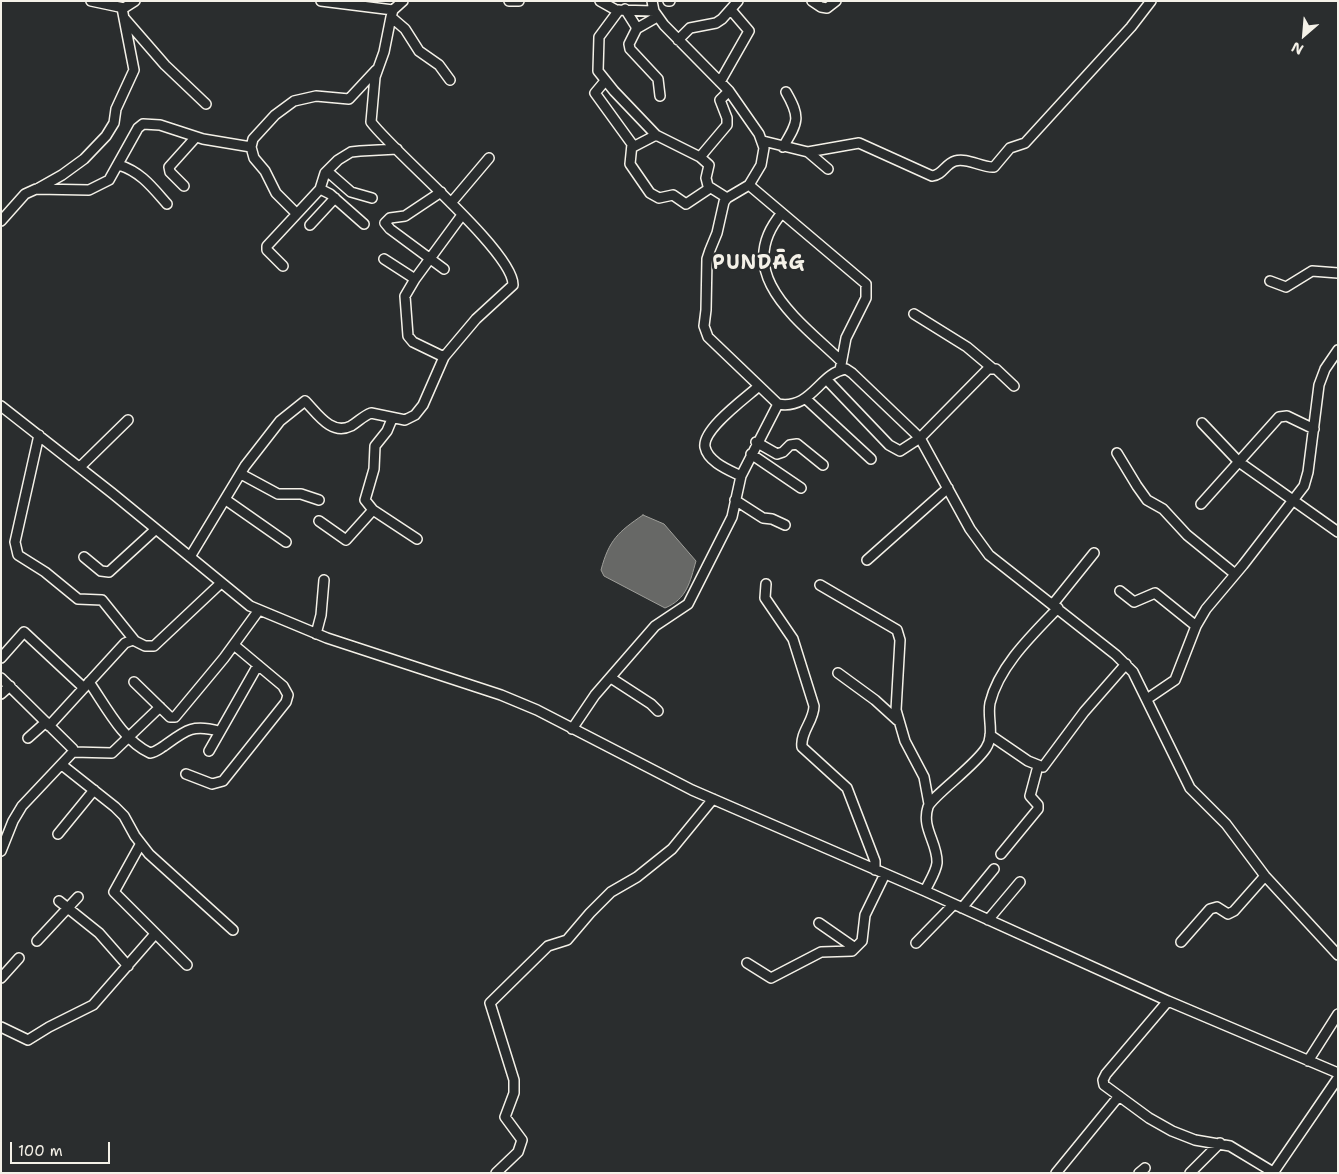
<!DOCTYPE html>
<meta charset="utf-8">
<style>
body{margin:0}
#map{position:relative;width:1339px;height:1174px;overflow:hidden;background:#2a2d2e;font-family:"Shantell Sans",sans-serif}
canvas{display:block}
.frame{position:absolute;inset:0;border:2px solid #f4f1e8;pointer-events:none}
.north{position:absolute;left:1279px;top:10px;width:50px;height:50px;-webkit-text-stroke:4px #2a2d2e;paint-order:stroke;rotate:207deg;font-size:14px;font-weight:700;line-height:20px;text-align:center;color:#f4f1e8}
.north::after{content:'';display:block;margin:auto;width:18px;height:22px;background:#f4f1e8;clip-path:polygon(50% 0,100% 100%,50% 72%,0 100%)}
.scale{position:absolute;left:10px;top:1142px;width:100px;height:22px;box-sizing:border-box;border:2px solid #f4f1e8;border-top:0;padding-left:6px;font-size:15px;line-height:18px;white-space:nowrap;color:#f4f1e8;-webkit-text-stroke:4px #2a2d2e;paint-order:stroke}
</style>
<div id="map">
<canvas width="1339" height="1174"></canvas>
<div class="frame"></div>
<div class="north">N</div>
<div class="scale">100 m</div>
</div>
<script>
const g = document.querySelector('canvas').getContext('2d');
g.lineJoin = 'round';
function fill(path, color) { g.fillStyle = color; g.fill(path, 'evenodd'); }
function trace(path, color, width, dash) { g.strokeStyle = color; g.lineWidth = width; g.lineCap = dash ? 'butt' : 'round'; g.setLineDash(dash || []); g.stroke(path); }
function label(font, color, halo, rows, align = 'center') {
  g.font = font + ' "Shantell Sans",sans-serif'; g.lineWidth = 4.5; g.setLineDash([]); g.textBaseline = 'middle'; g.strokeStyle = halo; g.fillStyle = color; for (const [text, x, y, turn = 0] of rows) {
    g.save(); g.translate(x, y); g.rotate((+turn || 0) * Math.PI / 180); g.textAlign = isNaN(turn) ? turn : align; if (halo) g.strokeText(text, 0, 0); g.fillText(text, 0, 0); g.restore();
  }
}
const water = new Path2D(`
 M643,515L664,524L696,561C690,582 687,599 665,608L604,576L601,570C609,540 618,532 643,515Z`);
const minor = new Path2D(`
 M91,1L124,8L135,1
 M321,1L393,10
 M509,1H519
 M600,1L616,10L654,11
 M652,1L654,11L664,25L729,91L759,134L764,148L761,165L749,185L727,198L724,202L717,233L710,250L707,259L706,310L704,326L708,337L778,404C812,410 819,373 846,369L852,373L920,438L970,529L989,555L1116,655L1133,672L1190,788L1226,824L1265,876L1338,955
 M668,1H670
 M812,1L821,7L827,8L836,1
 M625,9L637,28L629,44L630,49L658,79L660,96
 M619,10L599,37L598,71L614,91L656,135
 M391,17L405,29L419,51L439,65L450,80
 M125,19L165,65L206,104
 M636,29L657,17
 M678,40L690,28L716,23L722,19L738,1
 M605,81L595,93L632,144L630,164L650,193L659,198L673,195L686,204L710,188
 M720,82L749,31L731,10
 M763,141L808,152L859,143L932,176C943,175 945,164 955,161C967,157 982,168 994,167L1010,148L1025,143L1131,27L1151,1
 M633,147L656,135L700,157
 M783,147C798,122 801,118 786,92
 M808,152L828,169
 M119,165C141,172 152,187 167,204
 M327,171L351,192L372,198
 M749,185L866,284V298L846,338L840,370
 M184,186L170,172L169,167L196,137
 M39,188L62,175L84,159L106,136L114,123L116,109L134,70L122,8
 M320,189L330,194L364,224
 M441,192L405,216L390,218L385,223L390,229L444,269
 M727,198L708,186L706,178L709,165L700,157L727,125V118L720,100L729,91
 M451,203L489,158
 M296,213L276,193L265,171L254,158L251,147L253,139L275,115L294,101L316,96L349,99L376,70
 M782,213C730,274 801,322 841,361
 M1,221L25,194L36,189L89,190L109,180L138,128L143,124L160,125L203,139L251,147
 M310,225L335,198
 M384,259L415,279L462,215
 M283,266L267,250V246L320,189L325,173L338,160L351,152L360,151L397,149
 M415,279L405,296L408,336L413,342L444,357
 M1270,281L1286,287L1312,271L1338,273
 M914,314L967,347L992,368
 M827,380L889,445L900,451L920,438L988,369H996L1014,386
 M806,399L871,459
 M1,406L112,493L250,606L327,638L501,695L537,710L692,790L925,891L1168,1001L1338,1073
 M392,419L387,431L375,446L374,469L365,500L373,510L417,539
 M1202,423L1239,462L1338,532
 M39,435L15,542L18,555L45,572L78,599L102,600L135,641
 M756,442L777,454L783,452L790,445L797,444L823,465
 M1117,453L1137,486L1147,500L1163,509L1187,535L1235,574
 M751,454L801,488
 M80,467L128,420
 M241,474L278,494H301L319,500
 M741,476C729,470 708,462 705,447C702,429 747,397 759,386
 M226,500L286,542
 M735,500L763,518L772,519L785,525
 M1201,504L1279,417L1287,416L1314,429
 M319,521L346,540L373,510
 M84,557L101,571L109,572L156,529
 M190,557L245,466L280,421L305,401C317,413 331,436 351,426C358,422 363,416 371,413L405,420L415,415L423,405L444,357L476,319L513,285C514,252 394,153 371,122L375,77L384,52L391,17L393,10L403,1
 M867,560L948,488
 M766,584L765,598L793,639L814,706C814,721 800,732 802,747L847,788L875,861V870
 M820,585L897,630L900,640L896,710L905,741L924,777L929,804
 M1120,591L1134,602L1155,593L1196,626
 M1053,604L1094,553
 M316,634L321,615L324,580
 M1,658L24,632L84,688
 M838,673L875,700L897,720
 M1,678L73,749V752L22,806L13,821L1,851
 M611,678L651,704L658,711
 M89,682C105,705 123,741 150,753C156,752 159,749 164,746C186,730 192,724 219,731
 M134,682L170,717H175L224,658L259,610
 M1,694L10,686
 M1147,699L1175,680L1196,626L1206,609L1243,565L1304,486L1308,472L1319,385L1325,369L1338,350
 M49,726L125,643L133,640L145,646H154L221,583
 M572,729L595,695L655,626L688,604L732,517L741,476L778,404
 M990,735L1028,761L1043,767L1084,712L1126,664
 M28,738L46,722
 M209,751L258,665
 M73,752L112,753L160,707
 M62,765L115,807L124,816L135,836L149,854L233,930
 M186,774L212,784L223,781L286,702L288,695L283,686L234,645
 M58,834L94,790
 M140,845L114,892L187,965
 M1001,854L1038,809V805L1030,796L1038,766
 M925,891C929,882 936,872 937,863C938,843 921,828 928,807C932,796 975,766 986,748C995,734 987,718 990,703C999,666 1033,634 1058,608
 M59,901L99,933L128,966
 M962,908L994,869
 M988,920L1020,882
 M819,923L855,948
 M37,941L78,897
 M1181,942L1210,909L1217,907L1228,914L1234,911L1265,876
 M916,943L954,904
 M747,963L771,978L821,952L852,951L862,941L865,915L885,874
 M1,978L19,958
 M1168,1001L1106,1074L1103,1080L1104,1085L1149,1118L1172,1131L1195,1140L1230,1146L1273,1172
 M1,1027L28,1040L49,1027L93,1005L155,934
 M1308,1061L1338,1014
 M496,1173L518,1152L522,1140L505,1117L514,1093V1080L490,1003L548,946L567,940L590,913L611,892L637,877L672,849L713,799
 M1056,1173L1119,1096
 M1139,1173L1145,1168
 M1190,1173L1220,1143
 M1273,1173L1338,1078`);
const districtNames = [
 ["PUNDĀG",759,264]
];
fill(water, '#676866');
trace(water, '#9f9f9a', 1);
trace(minor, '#f4f1e8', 12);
trace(minor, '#2a2d2e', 9);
g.letterSpacing = '1px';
label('bold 20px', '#f4f1e8', '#2a2d2e', districtNames);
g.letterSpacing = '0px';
</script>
